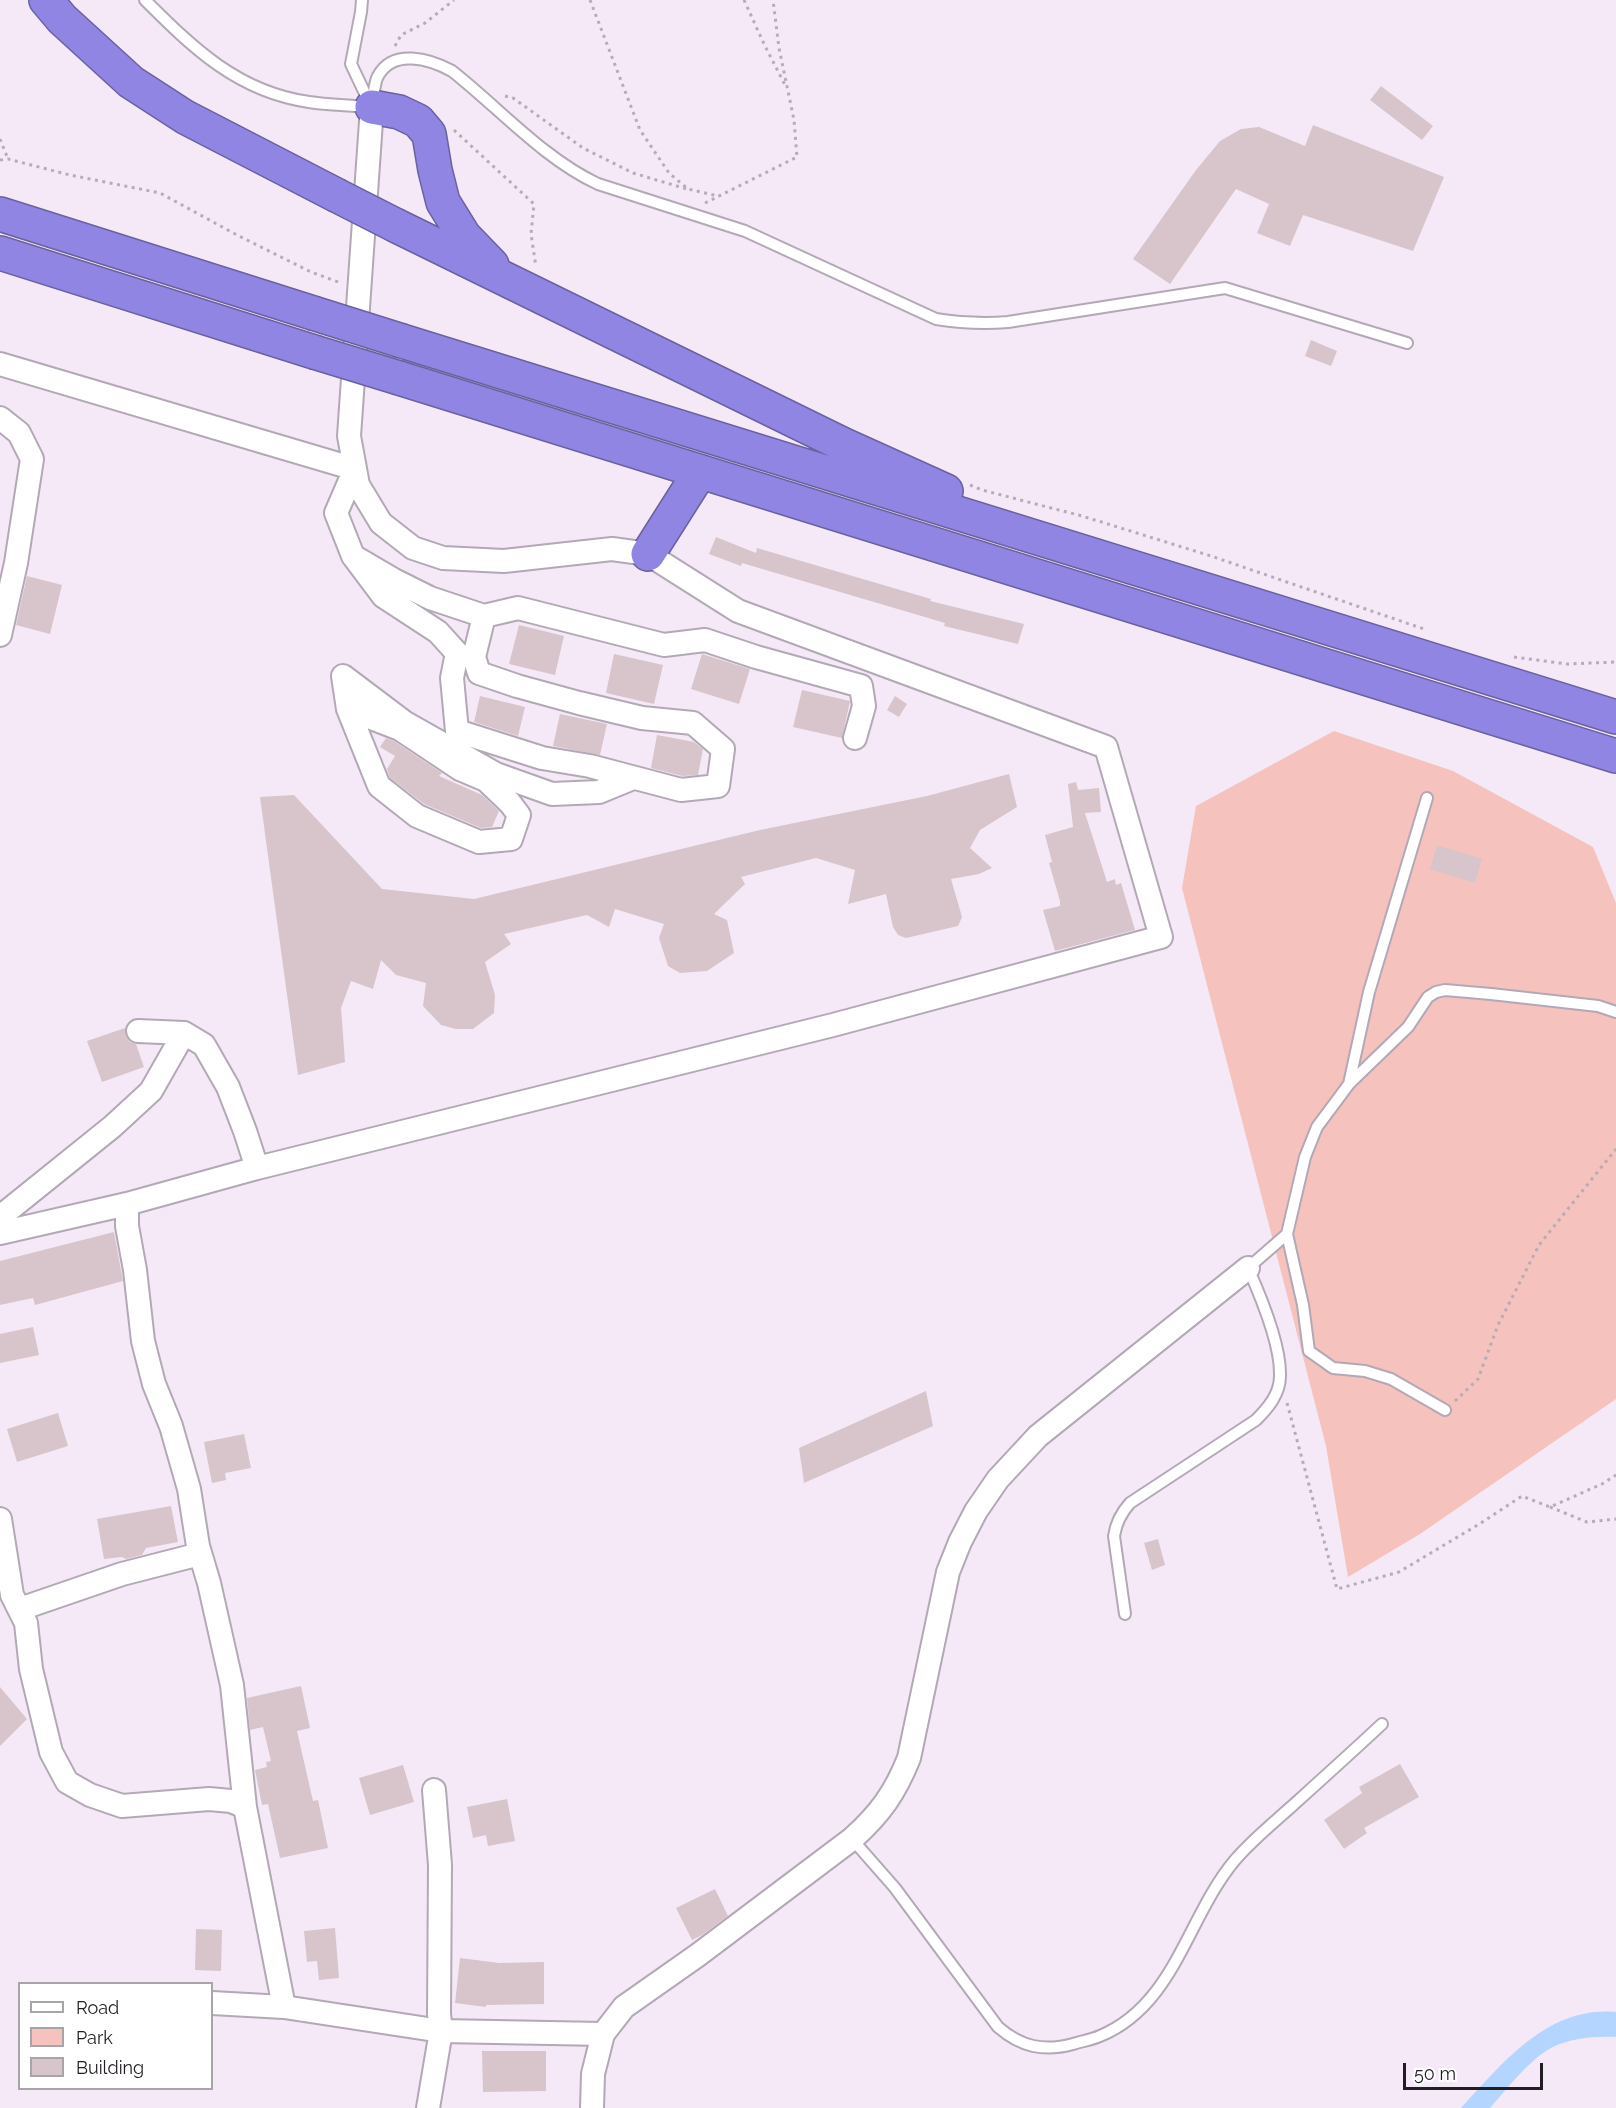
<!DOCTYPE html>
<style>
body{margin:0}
#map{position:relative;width:1616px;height:2108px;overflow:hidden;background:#f5e9f7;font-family:Raleway,sans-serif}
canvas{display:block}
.legend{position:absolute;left:18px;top:1982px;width:195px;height:108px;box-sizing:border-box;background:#fff;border:2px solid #a7a5a7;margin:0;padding:8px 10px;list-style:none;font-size:18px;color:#221d22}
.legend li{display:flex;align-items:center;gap:12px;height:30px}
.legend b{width:30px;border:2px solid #a7a5a7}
.scale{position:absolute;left:1403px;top:2063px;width:140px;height:27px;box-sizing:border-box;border:3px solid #221d22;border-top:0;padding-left:8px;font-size:18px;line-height:21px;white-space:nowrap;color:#221d22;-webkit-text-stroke:4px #fff;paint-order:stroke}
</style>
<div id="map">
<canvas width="1616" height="2108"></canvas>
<ul class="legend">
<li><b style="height:8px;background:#fff"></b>Road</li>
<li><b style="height:16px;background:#f5c2bd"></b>Park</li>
<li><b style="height:16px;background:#d7c5cb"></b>Building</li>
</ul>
<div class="scale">50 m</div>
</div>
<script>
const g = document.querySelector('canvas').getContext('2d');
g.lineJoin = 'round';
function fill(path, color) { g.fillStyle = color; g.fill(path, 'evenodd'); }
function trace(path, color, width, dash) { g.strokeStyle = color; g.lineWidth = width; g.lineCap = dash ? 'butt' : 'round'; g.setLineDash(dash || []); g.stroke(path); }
const green = new Path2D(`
 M1334,731L1453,771L1593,847L1616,903V1399L1420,1534L1348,1577L1326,1446L1182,888L1196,806Z`);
const water = new Path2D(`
 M1616,2012V2037C1596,2036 1569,2038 1551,2048C1529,2060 1507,2089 1490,2108H1461C1503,2063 1547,2006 1616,2012Z`);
const building = new Path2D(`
 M1381,86L1433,126L1422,140L1370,100Z
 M1313,125L1444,177L1413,251L1303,215L1290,246L1257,233L1269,204L1236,189L1170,284L1133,259L1196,170L1220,141L1241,129L1259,127L1305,146Z
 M1311,340L1337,351L1331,366L1305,356Z
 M716,537L756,553L757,548L931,599L930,601L1024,624L1018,644L944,626L945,623L742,563L741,566L709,554Z
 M27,576L62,585L50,634L16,625Z
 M519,625L564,636L555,675L509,664Z
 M614,654L663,665L654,704L606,693Z
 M702,654L750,669L739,704L691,689Z
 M802,690L850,701L842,738L793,727Z
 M480,696L525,707L518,736L474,722Z
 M895,696L907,704L899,717L887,710Z
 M560,714L607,724L600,755L553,746Z
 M657,735L694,742L703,749L698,775L682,776L651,768Z
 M386,738L394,741L442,773L439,776L482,795L499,811L492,827L481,828L424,804L390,778L387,769L395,756L380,747Z
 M1009,774L1017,807L980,830L970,848L992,868L979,874L951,879L962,917L958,926L906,938L898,935L893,927L886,894L848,904L855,870L816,858L741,877L745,884L714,914L727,920L734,953L707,971L680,973L668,966L659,938L664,924L615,909L609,927L587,915L504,934L511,944L485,962L495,995L494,1013L473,1029H456L441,1025L423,1006L426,983L396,975L381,960L373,989L351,981L341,1008L345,1062L298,1075L260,797L294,795L382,889L474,899L760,830L927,796Z
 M1076,782L1078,790L1099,788L1101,812L1085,813L1107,882L1115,879L1116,885L1121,883L1135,930L1055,951L1043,910L1060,906V901L1049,863L1052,862L1045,835L1073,827L1068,784Z
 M1437,845L1482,859L1475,883L1430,869Z
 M125,1028L126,1037L130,1042L136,1044L144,1067L102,1082L87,1041Z
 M114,1232L123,1281L35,1305L33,1298L0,1305V1261Z
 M33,1327L39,1355L0,1363V1334Z
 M926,1391L933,1426L804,1483L799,1448Z
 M58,1413L68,1446L17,1462L7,1429Z
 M244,1434L251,1468L225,1473L226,1480L212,1483L204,1442Z
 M171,1506L178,1542L146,1548L142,1555L126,1559L122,1557L104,1559L97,1519Z
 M1158,1539L1165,1565L1152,1570L1144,1543Z
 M301,1686L310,1728L297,1731L313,1801L318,1800L328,1848L280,1858L268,1804L262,1805L255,1770L267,1767L266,1762L271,1761L263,1727L250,1730L247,1698Z
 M0,1687L27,1719L0,1746Z
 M1400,1764L1419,1797L1364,1828L1367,1833L1344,1849L1324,1820L1362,1793L1359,1787Z
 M403,1765L414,1802L370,1815L359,1778Z
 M507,1799L515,1841L488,1846L486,1835L473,1838L467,1807Z
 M715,1889L728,1916L702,1935L692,1940L676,1908Z
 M335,1928L339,1978L319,1980L317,1961L307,1962L304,1931Z
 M196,1929L222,1930L221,1971L195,1970Z
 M460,1958L499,1963L544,1962V2004L486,2005V2007L455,2003Z
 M482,2051H546V2091L483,2092Z`);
const path = new Path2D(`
 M590,0L640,130L669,173L688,189L718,196
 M744,0L764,44L785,85
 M395,46L401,35L425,23L454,0
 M505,96L513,98L583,148L633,173L687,189
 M454,130L534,204L531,234L536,267
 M0,139L8,159
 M0,160L8,159L70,175L160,193L237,235L311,272L341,283
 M705,203L797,157L794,120L779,48L773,0
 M970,485L982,490L1082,516L1211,556L1424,629
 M1514,657L1567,664L1616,662
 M1455,1401L1478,1379L1498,1325L1539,1245L1616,1149
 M1287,1403L1337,1589L1399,1572L1481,1523L1522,1496L1550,1507L1602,1484L1616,1475
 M1550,1507L1587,1522L1616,1519`);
const lane = new Path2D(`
 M145,0C193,48 238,92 309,102C328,105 349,105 368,107
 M362,0L361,12L351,64L370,104
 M372,104C374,95 374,83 378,76C393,48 430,59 452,71C499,108 544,159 598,184L745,231L936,319C961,323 983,324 1008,322L1225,288L1407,343
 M1349,1084L1369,992L1427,798
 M1287,1234L1303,1305L1309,1351L1333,1368L1365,1371L1391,1379L1445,1410
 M1125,1614L1114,1536C1116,1523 1121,1513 1130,1503L1256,1420C1268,1408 1280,1394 1280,1376C1281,1345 1261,1297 1248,1268L1287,1234L1305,1157L1317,1127L1349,1084L1408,1027L1428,997L1436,992L1445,990L1491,994L1598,1006L1616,1012
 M852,1839L895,1888L998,2027C1021,2047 1044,2052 1073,2044C1082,2041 1091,2040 1100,2036C1175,2005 1187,1917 1235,1860C1252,1840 1272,1824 1291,1807C1322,1779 1352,1752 1382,1724`);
const street = new Path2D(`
 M0,364L355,469L336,513L353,556L383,596L438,632L457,653L452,678L457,731L542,758L590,766L681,790L718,786L723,749L693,723L642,718L579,703L517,686L479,673L474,657L484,616L430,598L394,580L353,556
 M0,418L19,433L32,459L16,563L0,635
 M484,616L518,608L664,645L705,640L756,657L861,686L864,706L855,738
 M348,709L400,729L460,769L486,780L510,803L519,815L511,839L479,842L417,816L379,786L348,709L343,676L404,722L496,774L552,794L599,792L633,778
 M138,1031L184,1033
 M127,1204V1226L135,1270L143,1341L154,1384L171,1426L189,1489L198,1546L209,1583L232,1685L245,1807
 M0,1217L113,1126L151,1091L184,1033L204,1045L228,1087L245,1131L257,1168
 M0,1233L127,1204L257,1168L833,1025L1161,937L1106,747L738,611L648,554L612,549L504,561L443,558L413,548L381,523L358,485L349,436L372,107
 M0,1519L12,1595L26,1623L31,1669L51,1752L67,1782L90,1795L122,1806L209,1799L231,1801L245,1807L284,2007
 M20,1609L122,1574L200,1554
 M212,2003L284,2007L441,2031L603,2034
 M428,2108L441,2031L439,2014L440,1865L434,1790
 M592,2108L593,2074L603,2034L624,2007L698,1955L852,1839C880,1814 895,1793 909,1758L948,1572L960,1542L976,1511L998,1479L1038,1436L1248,1268`);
const highway = new Path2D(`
 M46,0L62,19L131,82L185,117L336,195
 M372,107L399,112L418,121L429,134L435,170L443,202L464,236L492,265
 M0,214L313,313
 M397,226L844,445L946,491
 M0,253L314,352
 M402,341L1616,717
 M399,378L1616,756
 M648,554L700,472`);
const highwayBridge = new Path2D(`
 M336,195L397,226
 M313,313L402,341
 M314,352L399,378`);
fill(green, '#f5c2bd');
fill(water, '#b4d5ff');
fill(building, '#d7c5cb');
trace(lane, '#b3a8b5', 14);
trace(street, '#b3a8b5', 26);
trace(highway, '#6a619f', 36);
trace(path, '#b6acb7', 3, [3, 4.5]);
trace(lane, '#fff', 10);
trace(street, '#fff', 22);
trace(highway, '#9085e3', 33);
trace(highwayBridge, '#6a619f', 36, []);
trace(highwayBridge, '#9085e3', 33);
</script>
